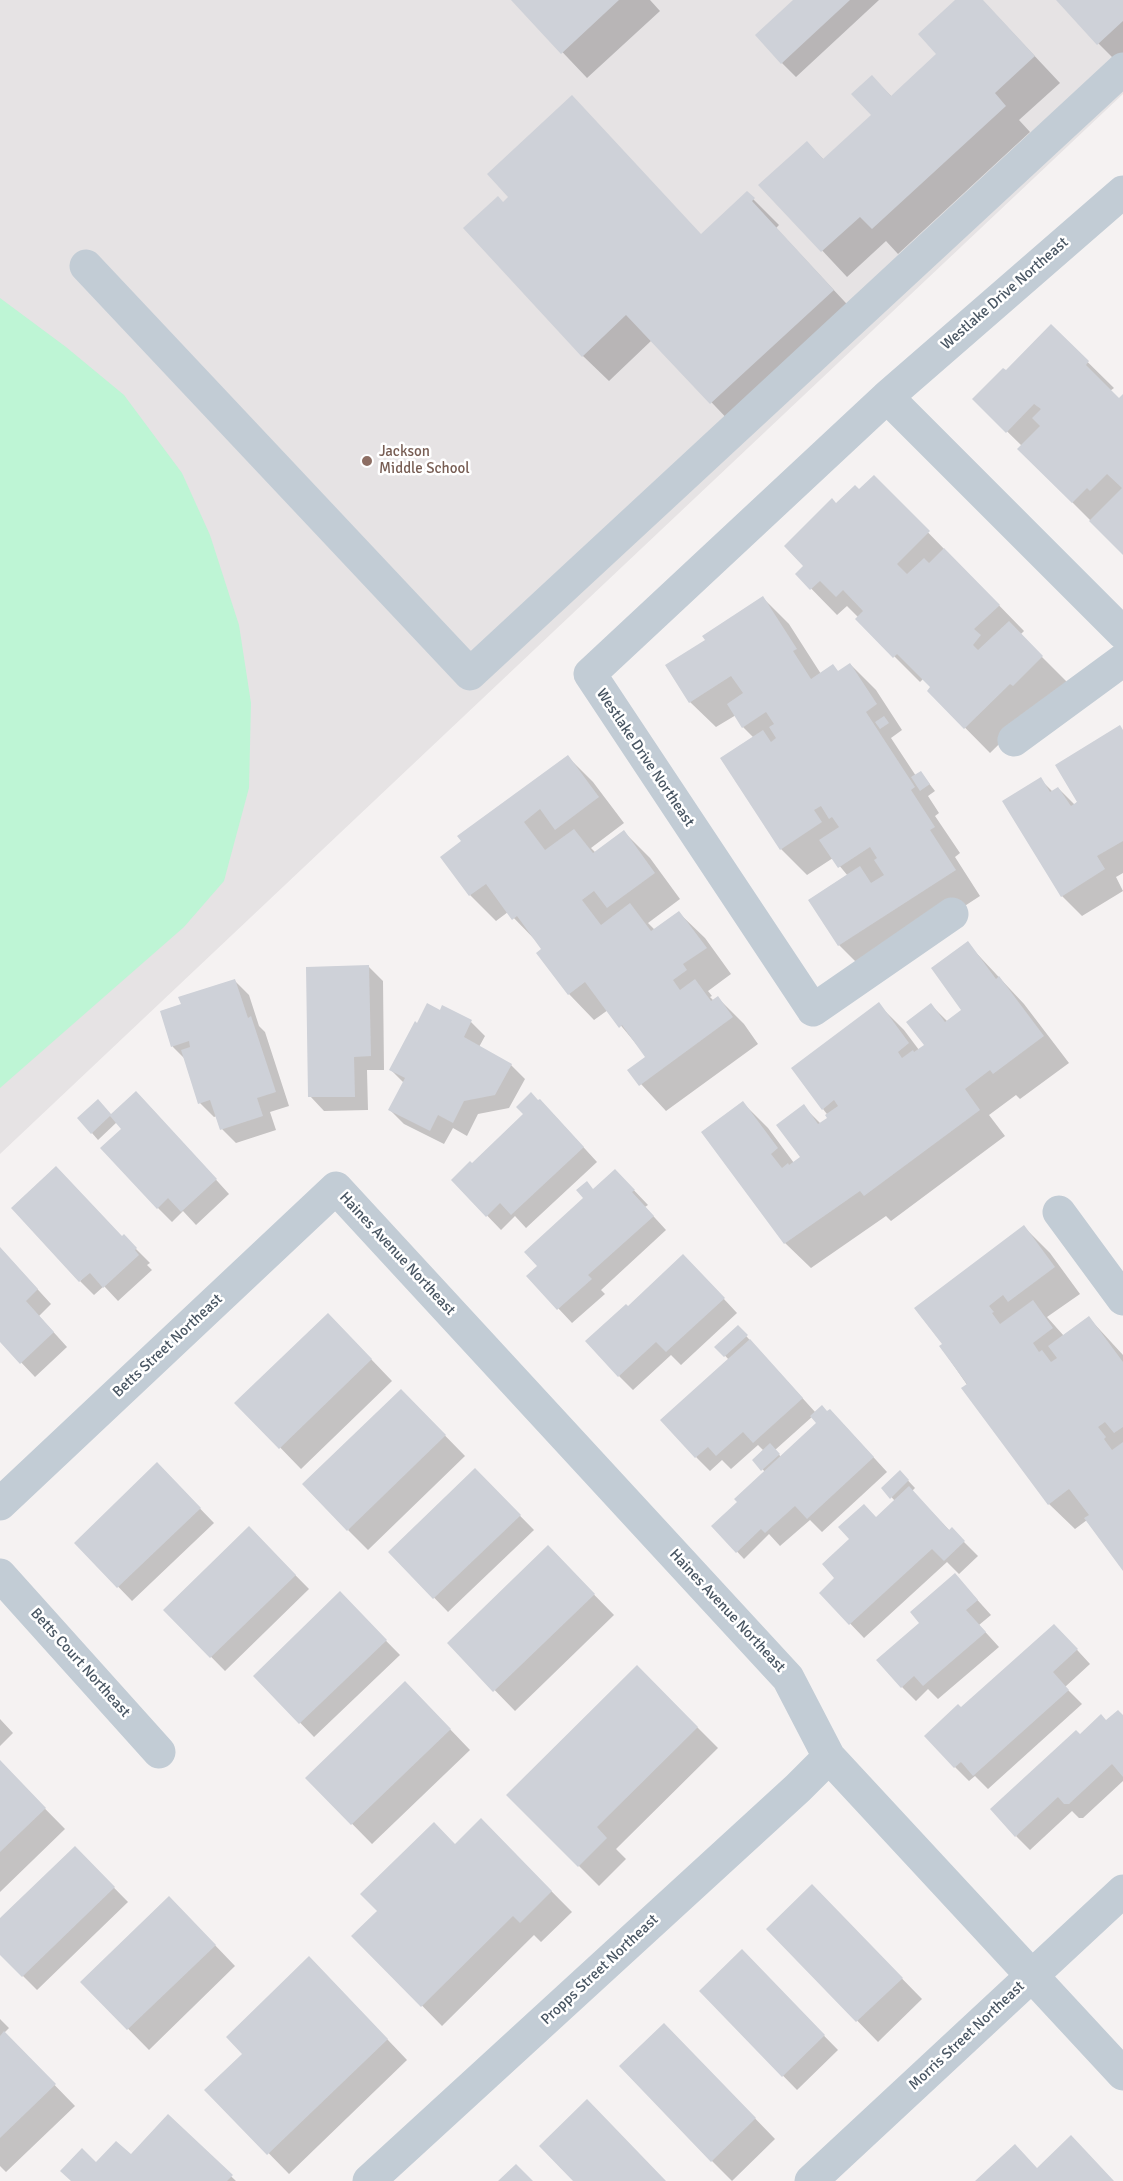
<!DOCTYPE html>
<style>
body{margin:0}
canvas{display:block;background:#f5f2f2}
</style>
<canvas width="1123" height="2181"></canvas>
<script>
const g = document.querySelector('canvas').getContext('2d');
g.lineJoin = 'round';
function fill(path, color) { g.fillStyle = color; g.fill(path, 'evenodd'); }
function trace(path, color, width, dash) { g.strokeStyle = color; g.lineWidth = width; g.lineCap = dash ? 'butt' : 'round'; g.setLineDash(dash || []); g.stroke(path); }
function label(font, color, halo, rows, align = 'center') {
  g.font = font + ' Signika,sans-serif'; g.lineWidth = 5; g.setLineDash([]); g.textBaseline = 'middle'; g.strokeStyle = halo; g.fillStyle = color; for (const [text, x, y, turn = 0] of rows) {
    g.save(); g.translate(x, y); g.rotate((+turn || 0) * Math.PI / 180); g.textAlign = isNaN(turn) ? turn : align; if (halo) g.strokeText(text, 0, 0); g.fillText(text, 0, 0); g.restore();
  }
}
const education = new Path2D(`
 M0,0H1123V94L0,1154Z`);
const green = new Path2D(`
 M0,298L66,347L124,395L182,473L210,535L239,625L251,703L249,788L224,881L184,927L0,1088Z`);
const shadow = new Path2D(`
 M513,0H650L660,11L587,78Z
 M795,0H879L796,77L782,63Z
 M957,0H982L1060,83L1019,120L1030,132L898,254L886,241L847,277L761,185L807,143L824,160L873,116L872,77L892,97L938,54Z
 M1058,0H1123V68L1099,44Z
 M747,193L779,225L776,228L858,316L737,429L652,340L609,381L583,356L503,204L702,235Z
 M1051,326L1114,388L1110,391L1119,400L1123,397V553L1019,449L1022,446L974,399L1007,371Z
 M874,477L1024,631L1020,635L1067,682L1036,708L990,753L929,691L932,687L923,679L920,682L857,619L859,618L847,606L837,615L797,574L805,566L836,505L859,491Z
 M763,598L789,624L821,674L839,672L850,664L876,690L902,730L891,738L916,776L921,773L935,791L928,796L939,813L935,816L960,853L955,857L980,896L865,971L839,945L810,900L848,876L833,858L807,875L781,849L754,738L743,727L736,715L716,727L690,702L707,640Z
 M1123,730V873L1116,877L1123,891L1082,916L1062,896L1040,779L1053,792L1058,788L1075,805Z
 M568,757L593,782L624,823L591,848L596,853L624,832L650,858L680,899L648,923L655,930L679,913L705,938L731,974L708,991L712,996L710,997L714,1001L718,998L744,1024L758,1044L666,1111L629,1071L647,1057L608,1010L594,1020L569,994L544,949L508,912L496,921L470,895Z
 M967,943L1024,1004L1069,1063L1020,1099L1016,1095L989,1115L1005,1136L891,1221L886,1216L811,1268L785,1243L743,1103L768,1128L794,1163L802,1157L803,1106L821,1124L830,1118L823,1109L878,1004L904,1030L919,1050L926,1045L931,1005L948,1022L964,1011Z
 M369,967L383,981L384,1070H367L368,1110L324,1111L310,1096Z
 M235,981L249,995L259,1026L265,1032L289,1106L270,1112L276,1130L236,1143L222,1129L217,1116L214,1117L200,1103L185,1059L173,1047L161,1012L183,1005Z
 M443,1007L471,1022L485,1036L479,1047L511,1065L525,1079L509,1108L478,1114L467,1136L453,1128L444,1144L404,1124L390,1110L404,1083L391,1070L417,1025L441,1012Z
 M98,1102L112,1116L150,1107L229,1194L196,1225L183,1211L172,1222L158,1208L123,1129L117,1122L98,1140L92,1133Z
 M554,1115L597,1162L526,1228L515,1216L501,1230L453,1180L472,1165Z
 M629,1185L648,1205L645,1207L666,1230L601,1290L605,1294L572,1323L528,1276L539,1266L585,1198L594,1190Z
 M1024,1227L1050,1253L1080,1294L1047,1317L1064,1336L1089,1318L1123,1355V1568L1087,1520L1075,1529L1049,1504L941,1347Z
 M124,1237L150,1263L147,1265L152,1270L118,1301L104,1286L94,1295L80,1281Z
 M0,1248L51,1304L39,1316L67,1347L35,1377L0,1340Z
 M697,1270L737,1313L681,1365L671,1355L633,1390L619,1376L628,1308Z
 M738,1327L816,1413L844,1425L887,1472L822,1532L810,1520L780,1546L769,1534L744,1559L713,1526L739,1502L765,1472L754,1460L764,1451L758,1445L731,1469L722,1460L710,1471L696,1457L729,1360L717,1347ZM813,1416L818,1423L781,1457L775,1450Z
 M348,1335L392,1381L301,1469L237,1403Z
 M421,1411L465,1456L368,1550L348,1530Z
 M157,1464L214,1523L132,1601L76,1543Z
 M475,1470L534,1530L448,1612L390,1552Z
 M900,1472L915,1488L912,1491L950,1531L952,1530L978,1556L959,1574L947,1562L864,1638L821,1593L836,1578L877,1518L895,1501L883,1488Z
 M249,1528L309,1589L225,1671L165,1610Z
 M568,1568L614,1615L515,1711L449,1643Z
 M955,1575L991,1615L979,1625L999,1647L938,1699L928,1689L916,1701L902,1687L921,1623Z
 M340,1594L400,1655L314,1737L255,1676Z
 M1068,1640L1090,1664L1065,1687L1082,1704L988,1789L975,1776L969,1781L955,1767L961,1709Z
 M637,1667L718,1748L616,1849L626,1859L599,1886L508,1795Z
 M425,1703L470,1750L372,1844L307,1778Z
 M1123,1717V1781L1083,1818H1079L1072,1811L1030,1850L1016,1836L1080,1736L1107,1722Z
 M0,1719L13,1733L0,1746Z
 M0,1763L65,1829L0,1892Z
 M481,1820L572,1912L541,1942L534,1935L442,2026L354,1936L455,1845Z
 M75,1848L128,1902L37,1990L0,1953V1920Z
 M832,1907L922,1999L878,2042L768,1929Z
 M189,1918L235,1966L149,2050L82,1982Z
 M742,1952L838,2050L797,2090L701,1992Z
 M330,1979L407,2060L289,2174L207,2090Z
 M0,2019L9,2028L4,2033L75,2106L6,2172L0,2166Z
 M684,2045L775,2139L732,2181L712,2161Z
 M168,2116L236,2181H72L96,2164L131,2156Z`);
const building = new Path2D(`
 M511,0H619L561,54Z
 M793,0H850L781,64L755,35Z
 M955,0H983L1035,56L995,93L1006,106L872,229L860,217L821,252L758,185L807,141L823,159L871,115L851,94L872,75L891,96L936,54L918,34Z
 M1056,0H1123V21L1097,45Z
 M572,95L701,234L747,191L755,198L752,201L834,290L710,404L626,315L582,357L463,228L498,196L503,202L508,197L487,174Z
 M1051,324L1089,361L1086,365L1119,398L1123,394V555L1089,521L1122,488L1107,474L1090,491L1087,488L1072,503L1017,449L1040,426L1032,418L1041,409L1034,404L1006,433L972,399L1003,368L1006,370Z
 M874,475L930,531L897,564L907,574L924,558L929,563L944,548L1000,605L974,629L981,635L973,645L978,650L1009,621L1043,656L1013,686L1010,684L964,729L927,691L930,687L897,654L893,658L855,619L863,611L843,590L836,597L820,581L810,590L795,574L803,566L784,546L832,498L836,503L855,485L859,489Z
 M763,596L797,649L793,651L811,679L833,664L838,671L850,663L877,704L866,712L915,787L911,790L935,827L930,830L956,870L838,946L808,900L860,866L871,883L884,875L874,860L877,858L870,847L838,868L819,840L839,827L832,817L829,819L821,806L814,810L822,822L780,850L720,758L763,730L771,742L776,738L769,727L774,724L766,712L742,728L727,704L743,693L731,676L689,703L665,665L705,640L702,636Z
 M884,716L889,723L880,729L875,722Z
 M1120,725L1123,730V841L1097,856L1105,869L1061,897L1002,801L1041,777L1050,792L1058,787L1071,806L1077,802L1055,765Z
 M568,755L599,797L555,830L540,809L524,822L545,850L574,829L593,853L624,830L655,873L607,908L594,891L582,900L601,925L630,903L651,931L679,911L707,948L683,964L687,970L673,980L680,990L695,979L711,1001L718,996L733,1017L639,1086L627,1070L645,1057L622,1025L619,1028L585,982L568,995L536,953L541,949L517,916L512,920L486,884L469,896L440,857L461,841L457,836Z
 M921,771L930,784L920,791L911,777Z
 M968,941L996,979L999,976L1044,1036L993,1074L990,1070L965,1089L980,1110L864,1196L860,1191L784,1244L701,1132L743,1101L778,1148L771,1154L782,1168L788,1163L789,1165L800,1157L776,1125L804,1104L818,1124L827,1118L825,1115L838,1106L834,1100L822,1110L791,1068L879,1002L909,1043L898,1052L902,1058L913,1050L914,1052L924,1045L906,1022L931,1003L945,1022L961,1010L931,968Z
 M369,965L371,1056L354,1057L355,1097H308L306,967Z
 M235,979L248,1018L251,1016L276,1092L257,1098L263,1116L220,1130L210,1100L198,1104L181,1050L190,1047L189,1041L171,1047L160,1011L181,1004L178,997Z
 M427,1003L440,1010L442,1005L472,1020L464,1037L512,1064L495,1095L464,1101L453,1123L438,1115L430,1131L388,1110L405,1078L389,1070L415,1021L417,1023Z
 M136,1091L217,1179L181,1212L168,1198L157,1209L100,1148L121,1129L110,1116L91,1134L77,1118L98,1099L111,1114Z
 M531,1092L538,1100L540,1099L584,1147L511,1215L500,1203L486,1217L451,1180L470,1161L472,1163L523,1114L516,1107Z
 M56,1166L122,1236L124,1234L137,1248L135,1250L139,1255L103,1288L90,1273L79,1282L11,1208Z
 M615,1169L635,1190L632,1192L654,1216L588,1275L592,1279L557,1310L526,1276L537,1266L524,1252L583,1198L576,1190L587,1181L593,1189Z
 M1024,1225L1055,1267L1008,1302L1003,1295L989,1306L994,1312L992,1313L1000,1324L1033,1300L1053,1328L1033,1343L1039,1352L1042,1350L1051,1362L1057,1358L1048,1346L1089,1316L1123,1362V1427L1114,1433L1105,1422L1098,1427L1106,1437L1104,1439L1112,1450L1123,1442V1571L1084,1518L1089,1515L1069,1489L1048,1505L961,1388L967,1384L939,1346L942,1344L914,1308Z
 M0,1247L38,1289L26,1301L54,1332L20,1364L0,1342Z
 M683,1254L725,1298L666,1352L656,1342L618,1377L585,1341L626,1304L628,1306Z
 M328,1313L372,1359L279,1449L234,1403Z
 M738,1325L748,1335L724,1357L714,1347Z
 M750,1339L803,1398L753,1443L743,1432L716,1456L708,1447L695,1458L660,1420Z
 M401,1389L446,1435L347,1531L302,1484Z
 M822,1405L827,1411L830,1409L874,1457L807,1519L795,1506L765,1533L761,1529L736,1553L711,1526L737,1502L734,1499L816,1423L810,1416Z
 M770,1443L780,1454L761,1471L752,1460Z
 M157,1462L201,1508L117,1588L74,1543Z
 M475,1468L521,1515L433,1599L388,1552Z
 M900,1470L909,1480L890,1499L881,1488Z
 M909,1486L949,1530L952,1527L965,1541L944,1561L932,1549L849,1625L819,1593L834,1578L822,1564L849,1539L838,1527L864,1504L876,1517Z
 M249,1526L296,1575L210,1658L163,1610Z
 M548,1545L595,1594L493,1692L447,1643Z
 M955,1573L978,1600L966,1610L986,1632L923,1686L914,1676L901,1688L876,1660L919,1623L910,1612Z
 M340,1591L387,1640L299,1724L253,1676Z
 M1054,1624L1078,1649L1053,1672L1069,1690L973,1776L961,1762L954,1768L924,1736L958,1704L961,1707Z
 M637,1665L698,1727L597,1827L607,1838L578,1867L506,1795Z
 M405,1681L451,1729L351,1825L305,1778Z
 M1118,1710L1123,1715V1777L1112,1764L1069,1804H1064L1058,1797L1015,1837L990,1809L1076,1730L1080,1734L1101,1714L1106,1720Z
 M0,1760L46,1808L0,1852Z
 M481,1818L552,1891L520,1923L513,1916L421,2007L351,1936L377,1911L360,1894L434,1822L455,1844Z
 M75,1846L115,1887L22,1977L0,1955V1918Z
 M812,1884L903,1978L856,2022L766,1929Z
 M169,1896L216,1945L127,2030L80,1982Z
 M742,1949L825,2035L782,2077L699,1991Z
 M309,1956L388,2039L267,2155L204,2090L242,2054L226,2037Z
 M664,2023L756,2118L711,2162L619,2066Z
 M4,2031L56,2084L0,2138V2036Z
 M587,2099L666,2181H573L539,2146Z
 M168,2114L233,2175L227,2181H71L60,2171L82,2148L96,2162L116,2141L131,2154Z
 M1071,2135L1114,2181H975L1015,2144L1037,2168Z
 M516,2164L533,2181H498Z`);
const minor = new Path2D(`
 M86,266L470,674L1123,69
 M887,397L1123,633
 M1014,740L1123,660
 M952,914L813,1010L590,674L887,397L1123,192
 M1059,1212L1123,1299
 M0,1504L336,1188L788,1678L829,1757L1123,2074
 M0,1575L159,1752
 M369,2181L798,1788L829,1757
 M811,2181L1123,1891`);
const markers = [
 [367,461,6,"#8d6e63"]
];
const streetNames = [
 ["Westlake Drive Northeast",1005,294,-41],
 ["Westlake Drive Northeast",645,758,56],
 ["Haines Avenue Northeast",397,1254,47],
 ["Betts Street Northeast",168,1346,-43],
 ["Haines Avenue Northeast",727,1611,47],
 ["Betts Court Northeast",80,1663,48],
 ["Propps Street Northeast",600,1970,-43],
 ["Morris Street Northeast",967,2036,-43]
];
const educationNames = [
 ["Jackson",379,452],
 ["Middle School",379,469]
];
fill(education, '#e6e3e4');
fill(green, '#bef5d5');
fill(shadow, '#0003');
fill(building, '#ced1d8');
trace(minor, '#c2ccd5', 33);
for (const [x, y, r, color] of markers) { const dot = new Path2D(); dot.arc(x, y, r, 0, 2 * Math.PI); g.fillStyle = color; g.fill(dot); trace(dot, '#fff', 2); }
label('15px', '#485562', '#fff', streetNames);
label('15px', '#785e54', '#fff', educationNames, 'left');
</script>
